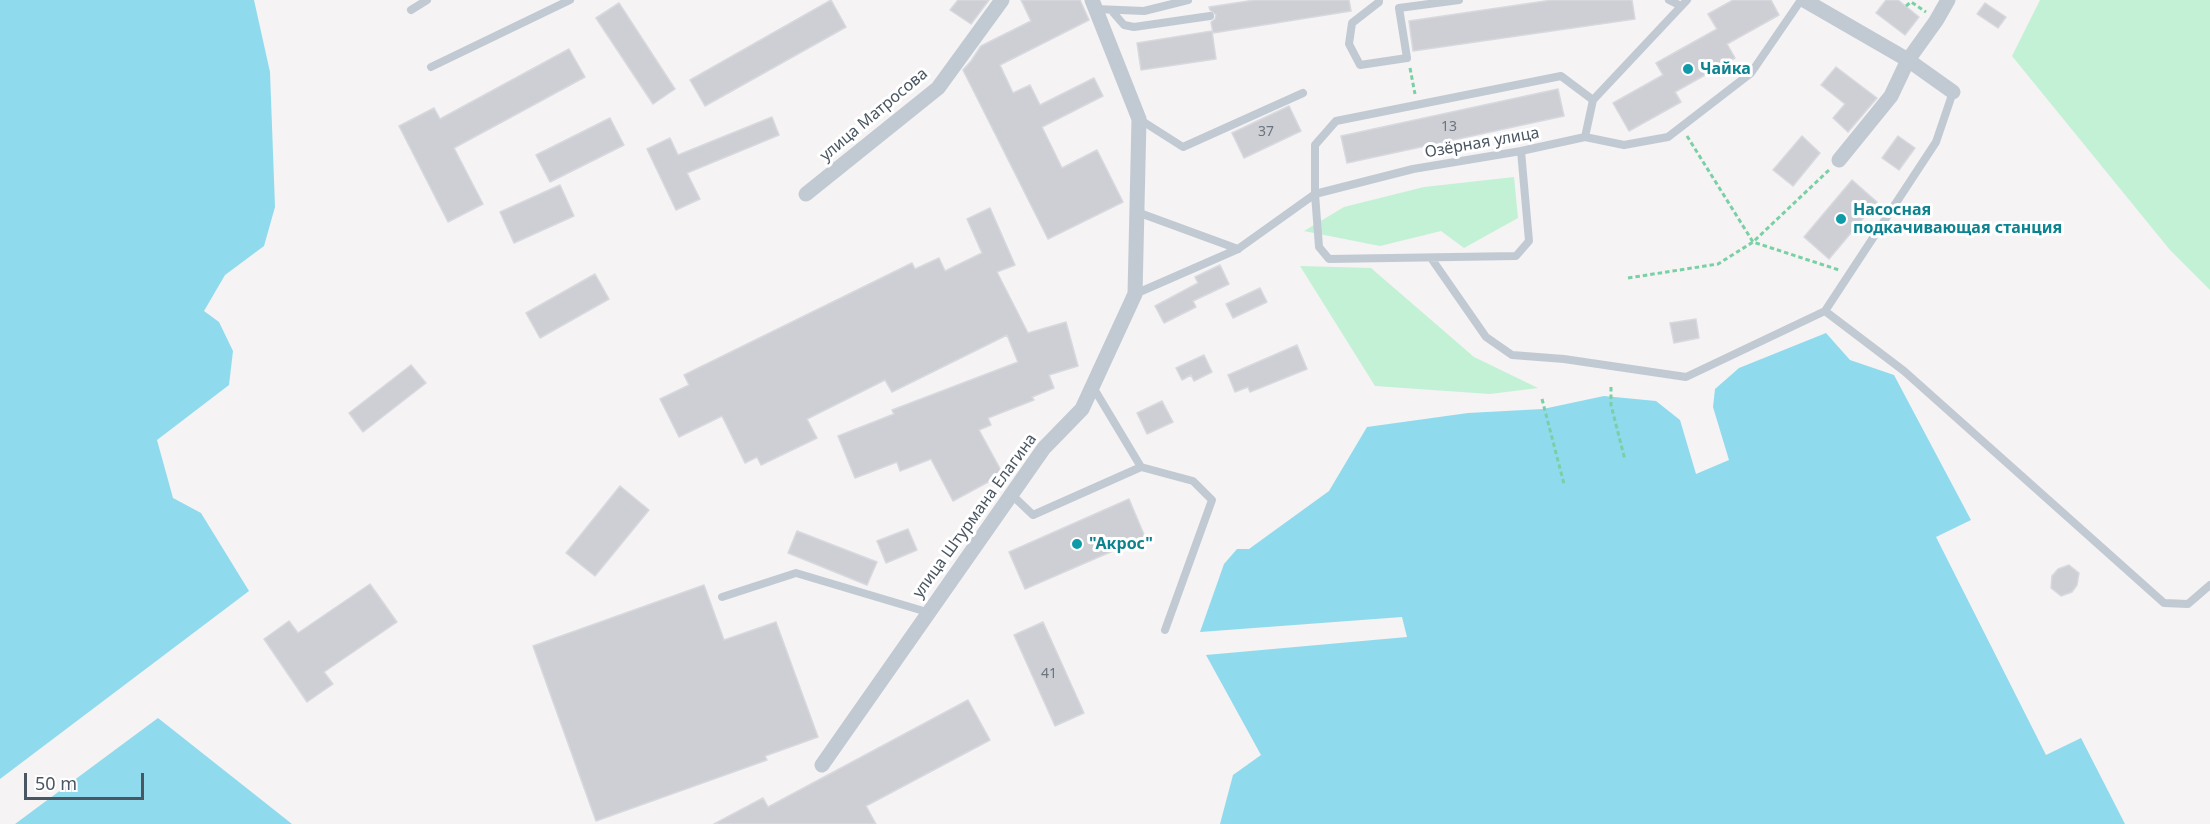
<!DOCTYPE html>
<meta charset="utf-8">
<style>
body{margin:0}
#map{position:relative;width:2210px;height:824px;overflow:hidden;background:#f5f3f3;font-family:"Noto Sans",sans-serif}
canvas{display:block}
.scale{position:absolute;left:24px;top:773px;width:120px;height:27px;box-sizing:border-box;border:3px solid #4a5661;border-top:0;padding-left:8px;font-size:18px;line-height:21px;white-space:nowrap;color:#4a5661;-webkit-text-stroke:4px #fff;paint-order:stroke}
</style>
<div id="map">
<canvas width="2210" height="824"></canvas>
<div class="scale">50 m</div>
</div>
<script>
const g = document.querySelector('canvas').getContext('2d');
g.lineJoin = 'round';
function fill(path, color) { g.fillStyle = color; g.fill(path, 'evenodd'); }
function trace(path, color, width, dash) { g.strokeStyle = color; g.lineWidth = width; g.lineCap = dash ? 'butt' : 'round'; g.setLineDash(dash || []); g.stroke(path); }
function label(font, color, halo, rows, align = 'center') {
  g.font = font + ' "Noto Sans",sans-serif'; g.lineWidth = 6; g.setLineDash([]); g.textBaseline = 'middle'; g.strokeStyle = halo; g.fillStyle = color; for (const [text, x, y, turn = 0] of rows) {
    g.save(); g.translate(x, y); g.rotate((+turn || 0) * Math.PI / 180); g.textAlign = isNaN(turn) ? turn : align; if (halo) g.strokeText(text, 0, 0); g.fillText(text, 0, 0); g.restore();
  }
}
const green = new Path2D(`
 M2040,0H2210V290L2170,250L2012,56Z
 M1514,177L1518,218L1464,248L1441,231L1380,246L1304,231L1344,207L1424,187Z
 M1300,266L1371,268L1474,357L1538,388L1490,394L1375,386Z`);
const water = new Path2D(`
 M0,0H254L270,72L275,207L264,246L225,275L204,311L219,322L233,351L229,385L157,440L173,498L201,513L249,591L0,779Z
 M1826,333L1850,360L1894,375L1971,520L1936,537L2046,755L2081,738L2125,824H1220L1233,775L1261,755L1206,655L1407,637L1402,617L1200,632L1224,564L1237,549H1249L1329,491L1367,427L1468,413L1543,409L1604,396L1656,401L1680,420L1696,474L1729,460L1713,407L1715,389L1739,368Z
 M158,718L292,824H15Z`);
const building = new Path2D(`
 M831,0L846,27L705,106L690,80Z
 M958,0H989L971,24L950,10Z
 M1021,0H1080L1089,20L1000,65L1013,93L1030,85L1040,105L1094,78L1103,96L1042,127L1062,168L1097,150L1123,202L1048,239L963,70L971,61L981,46L1031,21Z
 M1255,0H1349L1351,11L1213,33L1211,22L1215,19L1216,15L1210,10L1209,7Z
 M1552,0H1632L1635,19L1413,51L1409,21Z
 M1733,0H1771L1779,15L1727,44L1735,58L1675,92L1681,102L1629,131L1613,103L1663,75L1656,63L1717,29L1708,14Z
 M1886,0H1898L1919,17L1905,35L1876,13Z
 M619,3L675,89L653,104L596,18Z
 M1985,3L2006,17L1998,28L1977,14Z
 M1212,31L1216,59L1141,70L1137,43Z
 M569,49L585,77L454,148L483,204L448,222L399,126L434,108L440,119Z
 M1836,67L1877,98L1848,132L1833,118L1845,104L1821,85Z
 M1558,89L1564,116L1347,163L1341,136Z
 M1289,106L1301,131L1244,158L1232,133Z
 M772,117L779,135L687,173L700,199L676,210L647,149L670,138L678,155Z
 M610,118L624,145L550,182L536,155Z
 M1802,136L1820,153L1793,186L1773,170Z
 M1898,136L1915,148L1899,170L1882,158Z
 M1852,180L1877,202L1829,259L1804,237Z
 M560,185L574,216L514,243L500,212Z
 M990,208L1015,265L997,272L1028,333L1066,322L1078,366L1049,375L1054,388L1032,397L1034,400L988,418L991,425L979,430L1003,474L953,501L931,459L900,471L897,462L855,478L838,436L894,414L892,410L1018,362L1007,335L892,392L885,380L807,419L817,438L761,465L757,457L745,463L722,416L679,437L660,399L689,385L684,375L912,263L915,269L939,258L945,271L982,253L967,219Z
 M1220,265L1229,284L1193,301L1196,307L1164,323L1155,306L1198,283L1195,277Z
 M595,274L609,299L540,338L526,313Z
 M1260,288L1267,302L1233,318L1226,304Z
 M1696,319L1699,338L1674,343L1670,323Z
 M1297,345L1307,369L1250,392L1248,387L1235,392L1228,375Z
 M1204,355L1212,372L1194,381L1191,375L1182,380L1176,368Z
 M411,365L426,383L363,432L349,413Z
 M1162,401L1173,422L1147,434L1137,413Z
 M620,486L649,510L595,576L566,553Z
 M1129,499L1145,537L1025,589L1009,552Z
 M908,529L917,550L886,563L877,541Z
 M797,531L877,562L867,585L788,553Z
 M2069,565L2079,573L2077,585L2072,592L2061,596L2051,588L2052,576L2058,569Z
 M370,584L397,622L324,672L333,684L307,702L264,639L289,621L298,633Z
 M704,585L724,640L776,622L818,737L765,756L767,760L596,821L533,646Z
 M1043,622L1084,713L1055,726L1014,635Z
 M968,700L990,740L866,806L876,824H714L763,798L768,807Z`);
const path = new Path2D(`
 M1906,6L1911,2L1926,12
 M1410,68L1415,94
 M1687,136L1753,242L1839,270
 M1628,278L1718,264L1753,242L1829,170
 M1611,387V405L1625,460
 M1542,399L1564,484`);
const lane = new Path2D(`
 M1379,0V2L1352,23L1349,44L1360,65L1407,58L1399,8L1459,0
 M1669,0L1681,6
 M1096,9L1144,11L1188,0
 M411,10L427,0
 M1111,10L1124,25L1134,27L1210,16
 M431,67L570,0
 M1139,119L1183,147L1303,93
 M1585,137L1593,100
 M1521,151L1529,241L1516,256L1329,259L1319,247L1315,194V145L1336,121L1561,76L1593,100L1687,0
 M1137,212L1238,249
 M1431,258L1486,337L1512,355L1564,359L1686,377L1825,311
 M1135,294L1238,249L1315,194L1413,169L1521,151L1585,137L1624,145L1668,137L1751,73L1801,0
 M1825,311L1904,371L2164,603L2188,604L2210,585
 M1825,311L1936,142L1953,92
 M1141,467L1193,481L1212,500L1165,630
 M1012,495L1033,515L1141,467L1093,387
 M722,597L796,573L927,612`);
const street = new Path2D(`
 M1804,0L1908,60L1953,92
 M1839,160L1891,96L1908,60L1936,21L1948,0
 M806,194L938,88L1002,0
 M822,765L1044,448L1082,409L1135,294L1139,119L1092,0`);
const markers = [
 [1688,69,6,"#0f9aa8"],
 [1841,219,6,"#0f9aa8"],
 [1077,544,6,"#0f9aa8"]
];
const numberNames = [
 ["13",1449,127],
 ["37",1266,132],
 ["41",1049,674]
];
const cultureNames = [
 ["Чайка",1700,69],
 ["Насосная",1853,210],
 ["подкачивающая станция",1853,228],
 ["\"Акрос\"",1089,544]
];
const streetNames = [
 ["улица Матросова",874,115,-40],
 ["Озёрная улица",1482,143,-10],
 ["улица Штурмана Елагина",975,516,-54]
];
fill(green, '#c3f1d5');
fill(water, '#90daee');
fill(building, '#cdcfd5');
trace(building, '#d7d9de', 1.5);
trace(path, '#7ad0a6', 3, [4.5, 3]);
trace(lane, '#c1cad2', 8);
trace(street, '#c1cad2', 15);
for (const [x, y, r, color] of markers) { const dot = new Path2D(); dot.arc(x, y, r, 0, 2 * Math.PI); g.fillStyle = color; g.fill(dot); trace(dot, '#fff', 2); }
label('14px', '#6b747e', null, numberNames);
label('bold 16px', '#0d838f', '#fff', cultureNames, 'left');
label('16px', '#4a5661', '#fff', streetNames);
</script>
